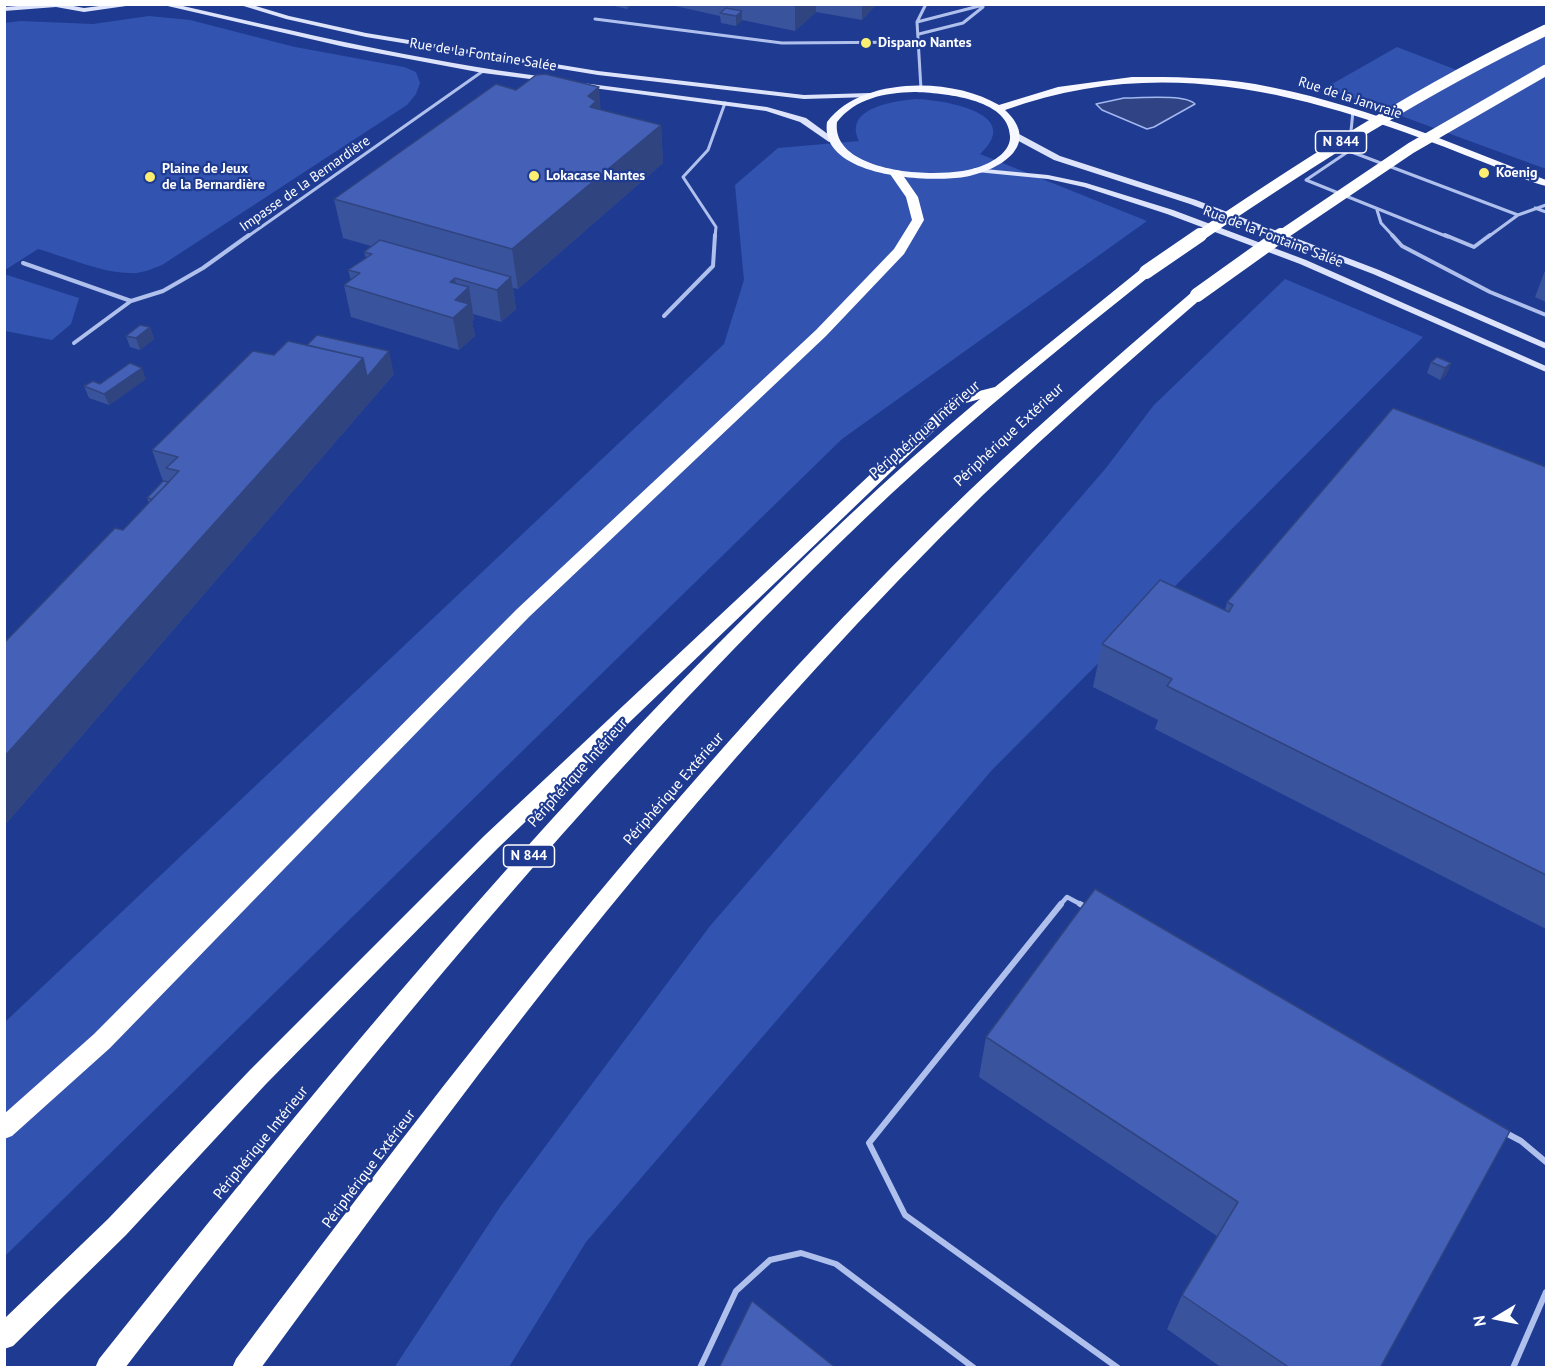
<!DOCTYPE html>
<meta charset="utf-8">
<style>
body{margin:0}
#map{position:relative;width:1551px;height:1372px;overflow:hidden;background:#1f3b91;font-family:"PT Sans",sans-serif}
canvas{display:block}
.frame{position:absolute;inset:0;border:6px solid #fff;pointer-events:none}
.north{position:absolute;left:1467px;top:1288px;width:60px;height:60px;-webkit-text-stroke:4px #1f3b91;paint-order:stroke;rotate:260deg;font-size:16px;font-weight:700;line-height:24px;text-align:center;color:#fff}
.north::after{content:'';display:block;margin:auto;width:21px;height:27px;background:#fff;clip-path:polygon(50% 0,100% 100%,50% 72%,0 100%)}
</style>
<div id="map">
<canvas width="1551" height="1372"></canvas>
<div class="frame"></div>
<div class="north">N</div>
</div>
<script>
const g = document.querySelector('canvas').getContext('2d');
g.lineJoin = 'round';
function fill(path, color) { g.fillStyle = color; g.fill(path, 'evenodd'); }
function trace(path, color, width, dash) { g.strokeStyle = color; g.lineWidth = width; g.lineCap = dash ? 'butt' : 'round'; g.setLineDash(dash || []); g.stroke(path); }
function label(font, color, halo, rows, align = 'center') {
  g.font = font + ' "PT Sans",sans-serif'; g.lineWidth = 4.5; g.setLineDash([]); g.textBaseline = 'middle'; g.strokeStyle = halo; g.fillStyle = color; for (const [text, x, y, turn = 0] of rows) {
    g.save(); g.translate(x, y); g.rotate((+turn || 0) * Math.PI / 180); g.textAlign = isNaN(turn) ? turn : align; if (halo) g.strokeText(text, 0, 0); g.fillText(text, 0, 0); g.restore();
  }
}
const green = new Path2D(`
 M149,16L190,20L295,47L404,67L416,72L420,83L416,94L407,105L162,265C151,269 141,274 130,273C102,273 66,257 38,249L5,270V23L20,21L93,24Z
 M1546,36V169L1325,88L1397,47L1467,74Z
 M916,99C944,100 1025,113 980,154L1147,221L842,439L5,1256V1022L724,344L744,280L735,185L778,148L859,141C843,108 894,101 916,99Z
 M4,274L79,298L71,324L52,340L5,331Z
 M1285,279L1423,337L992,770L586,1242L509,1367L394,1368L500,1207L710,926L1106,468L1154,405Z`);
const water = new Path2D(`
 M1124,98C1140,98 1186,94 1195,104L1154,127L1147,129L1102,110L1096,104Z`);
const laneFar3 = new Path2D(`
 M595,19L782,43L920,42
 M917,22L987,4
 M919,34L963,23L983,7
 M921,89L917,22L926,4
 M1349,151L1353,111
 M1535,208L1546,212
 M1377,210L1381,223L1394,237
 M1518,215L1546,205
 M247,237L483,71
 M715,237L716,227L683,177L708,150L725,103
 M1448,237L1306,180L1349,151L1518,215L1488,237`);
const laneFar2 = new Path2D(`
 M1392,235L1402,246L1490,292L1546,315
 M1445,235L1474,247L1490,235
 M23,263L131,301
 M664,316L713,266L715,235
 M74,343L131,301L163,291L203,268L249,235`);
const laneFar1 = new Path2D(`
 M1060,905L1067,897L1082,905`);
const lane = new Path2D(`
 M1061,904L869,1143L905,1215L1118,1368
 M1080,904L1087,908
 M1504,1132L1521,1141L1546,1162
 M700,1368L736,1291L770,1260L801,1253L836,1264L974,1368
 M1513,1368L1546,1292`);
const secondary = new Path2D(`
 M44,4H63L84,8L114,4H140L84,12L56,7L4,11V7Z
 M159,4H174C297,32 420,61 546,77L550,79L546,81L483,73L345,47Z
 M237,4H249L289,16L366,33L598,71L804,95L870,93L874,95L870,97L804,99L598,75L366,37L286,19Z
 M575,82L767,107L806,118L836,140L829,142L800,122L766,111L578,86L574,84Z
 M1013,134H1019L1060,156L1196,200L1379,270L1546,343V349L1373,274L1190,204L1054,160L1013,138Z
 M974,168L1048,175L1086,183L1173,210L1306,260L1546,366V372L1300,264L1167,214L1084,187L1048,179L977,172H974Z`);
const primary = new Path2D(`
 M1132,77C1173,77 1214,77 1255,84C1356,102 1451,143 1546,180V186C1533,183 1520,177 1508,172C1480,161 1451,149 1423,139C1281,87 1151,58 1005,110C1043,145 999,171 964,177C928,183 819,177 827,122C861,76 953,77 999,105L1058,87ZM914,92C942,93 1009,98 1010,136C1011,150 996,160 984,165C951,181 830,176 837,122C856,98 884,93 914,92Z`);
const highway = new Path2D(`
 M896,170L900,171L918,197L924,220L904,254L826,336L529,617L110,1048L12,1136L4,1139V1114L94,1034L517,609L816,330L894,249L912,220L906,197L890,174Z
 M1146,268L1153,272L1151,275C1062,346 974,417 891,494C608,760 363,1062 125,1368H95L99,1359C295,1113 495,869 717,645C801,560 888,476 980,399L962,404L498,848L266,1084L126,1235L13,1346L4,1349V1319L108,1219L250,1070L484,836L952,398L995,387L1141,269Z
 M1197,291L1202,292L1204,295L1202,298C1128,362 1054,427 983,495C869,607 761,726 658,849C518,1016 390,1192 261,1368H232L236,1359C455,1066 678,776 940,519C1021,440 1106,366 1192,292Z`);
const highwayBridgeFar1 = new Path2D(`
 M1198,237C1310,161 1423,89 1546,30
 M1279,237L1411,148L1546,70`);
const highwayBridge = new Path2D(`
 M1146,272L1200,235
 M1197,295L1281,235`);
const wall = new Path2D(`
 M606,4H632L627,9Z
 M666,4H877L862,20L816,12L795,31L742,20L736,26L721,23L720,16Z
 M516,90L661,125L663,163L518,289L513,288L516,309L501,322L473,314L474,320L472,321L475,336L459,350L351,317L344,285L351,280L348,270L366,258L364,252L371,246L343,238L334,199Z
 M1546,268V302L1535,297Z
 M150,327L154,339L140,350L130,347L126,336Z
 M274,355L394,374L4,826V643L123,530L149,503L147,498L163,481L152,450Z
 M1431,362L1451,363L1446,375L1440,380L1427,373Z
 M146,379L109,405L89,398L84,386L100,384Z
 M1546,467V929L1155,729L1158,720L1093,687L1102,644L1225,610L1227,602Z
 M1095,889L1380,1368H1222L1167,1329L1182,1295L1217,1236L979,1077L986,1037Z`);
const shadedWall = new Path2D(`
 M627,4H632L627,9Z
 M795,4H816V12L795,31Z
 M862,4H877L862,20Z
 M742,11V21L736,26V16Z
 M599,87L602,125L591,135L588,96Z
 M661,125L663,163L518,289L512,249Z
 M511,277L516,309L501,322L497,290Z
 M455,278L458,297L469,287L474,320L472,321L475,336L459,350L453,318L450,282Z
 M150,327L154,339L140,350L136,338Z
 M389,351L394,374L4,826V757L363,358Z
 M1451,363L1446,375L1440,380L1445,368Z
 M142,368L146,379L109,405L104,394Z`);
const building = new Path2D(`
 M726,8L742,11L736,16L720,13Z
 M545,74L599,87L588,96L596,101L590,107L661,125L512,249L334,199L496,84L516,90L536,75Z
 M380,240L511,277L497,290L455,278L450,282L469,287L455,300L469,304L453,318L344,285L360,273L348,270L372,254L364,252Z
 M140,325L150,327L136,338L126,336Z
 M317,335L389,351L367,377L363,358L307,345Z
 M288,341L363,358L4,757V643L115,528L123,530L179,471L166,468L178,457L152,450L253,351L274,355Z
 M1437,357L1451,363L1445,368L1431,362Z
 M130,363L142,368L104,394L84,386L93,381L100,384Z
 M1393,408L1546,467V875L1167,686L1172,679L1102,644L1160,580L1229,612L1233,605L1227,602Z
 M163,481L169,482L152,499L147,498Z
 M1095,889L1510,1131L1380,1368H1290L1182,1295L1238,1202L986,1037Z
 M752,1301L836,1368H719Z`);
const markers = [
 [866,43,6,"#fbee70"],
 [1484,173,6,"#fbee70"],
 [534,176,6,"#fbee70"],
 [150,177,6,"#fbee70"]
];
const farPoinames = [
 ["Dispano Nantes",878,43],
 ["Plaine de Jeux",162,169],
 ["de la Bernardière",162,185],
 ["Koenig",1496,173],
 ["Lokacase Nantes",546,176]
];
const farStreetnames = [
 ["Rue de la Fontaine Salée",483,55,9],
 ["Rue de la Janvraie",1350,98,18],
 ["Impasse de la Bernardière",305,184,-35],
 ["Rue de la Fontaine Salée",1273,237,21]
];
const shields = [
 [1341,142,51],
 [529,856,51]
];
const shieldNames = [
 ["N 844",1341,142],
 ["N 844",529,856]
];
const streetNames = [
 ["Périphérique Intérieur",925,430,-41],
 ["Périphérique Extérieur",1009,435,-43],
 ["Périphérique Intérieur",578,773,-48],
 ["Périphérique Extérieur",674,789,-49],
 ["Périphérique Intérieur",261,1143,-51],
 ["Périphérique Extérieur",369,1169,-53]
];
fill(green, '#3253af');
fill(water, '#304485');
trace(water, '#a3b8ef', 1.5);
trace(laneFar3, '#b0c0ed', 3);
trace(laneFar2, '#b0c0ed', 4);
trace(laneFar1, '#b0c0ed', 4.5);
trace(lane, '#b0c0ed', 6);
fill(secondary, '#dce3fa');
fill(primary, '#f7f8ff');
fill(highway, '#fff');
trace(highwayBridgeFar1, '#fff', 11);
trace(highwayBridge, '#fff', 14);
fill(wall, '#3a539d');
fill(shadedWall, '#304480');
fill(building, '#4461b7');
trace(building, '#304480', 1.5);
for (const [x, y, r, color] of markers) { const dot = new Path2D(); dot.arc(x, y, r, 0, 2 * Math.PI); g.fillStyle = color; g.fill(dot); trace(dot, '#1f3b91', 2); }
label('bold 14px', '#fff', '#1f3b91', farPoinames, 'left');
label('14px', '#fff', '#1f3b91', farStreetnames);
for (const [x, y, w] of shields) { const box = new Path2D(); box.roundRect(x - w / 2, y - 11, w, 22, 4.5); g.fillStyle = '#1f3b91'; g.fill(box); trace(box, '#fff', 1.5); }
label('bold 14px', '#fff', null, shieldNames);
label('15px', '#fff', '#1f3b91', streetNames);
</script>
